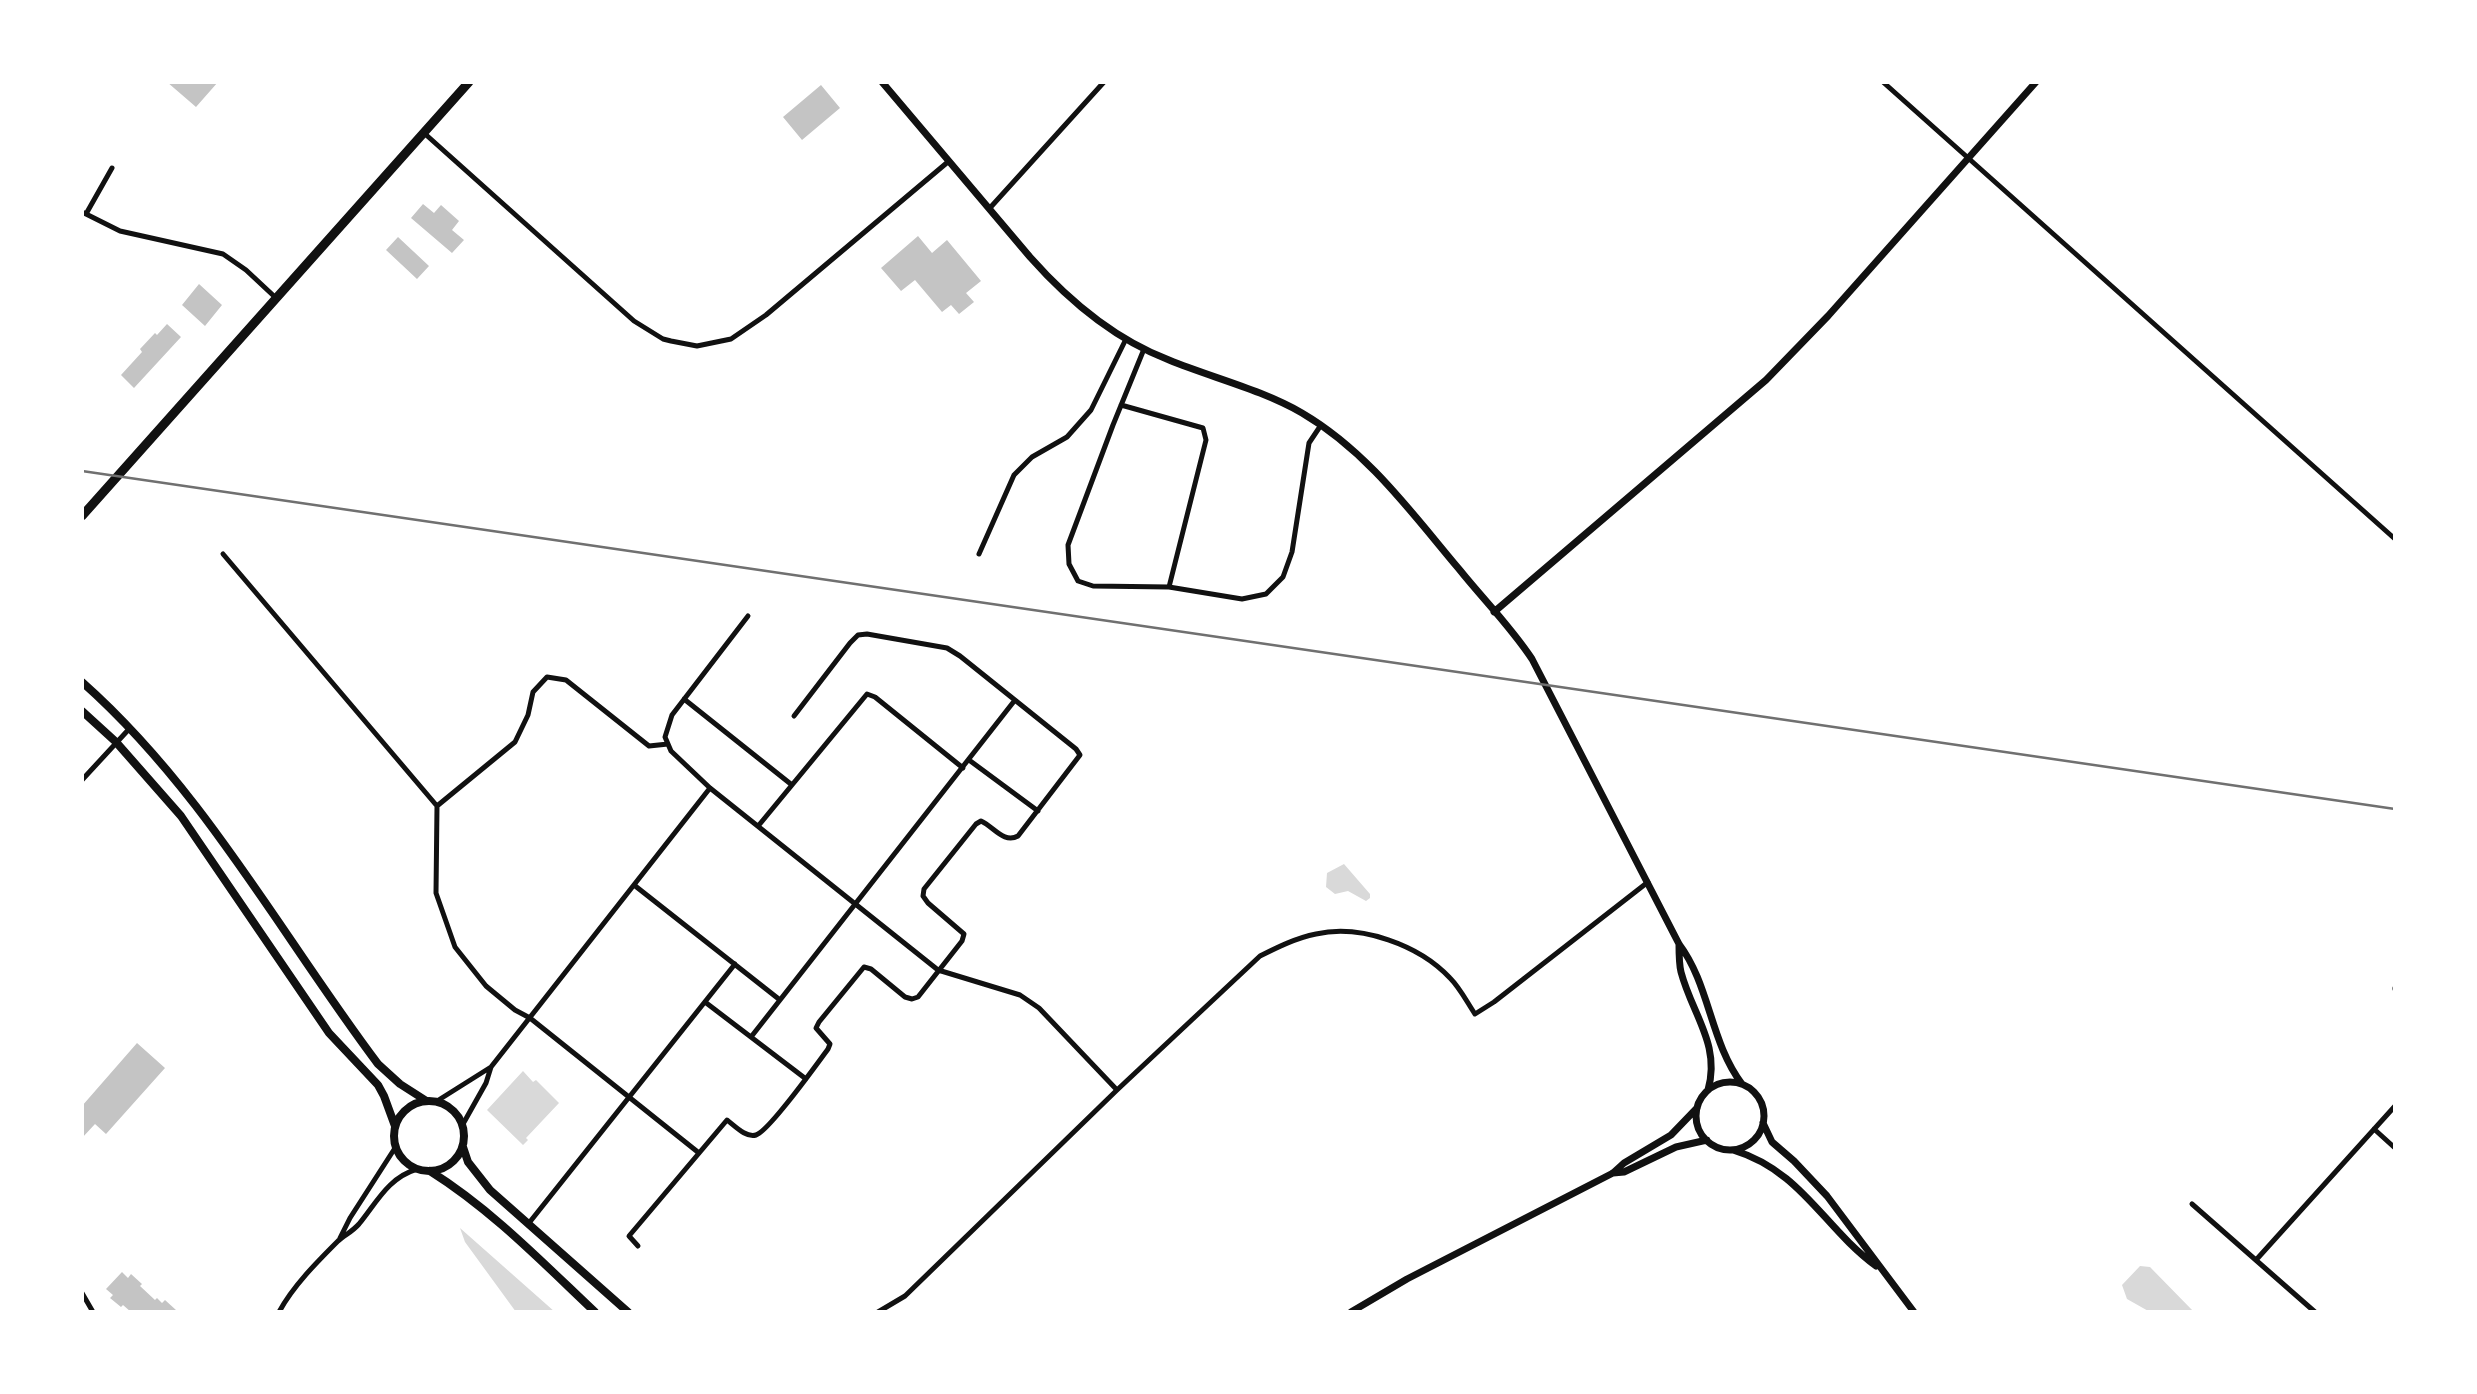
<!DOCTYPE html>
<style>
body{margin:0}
#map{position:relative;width:2477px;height:1394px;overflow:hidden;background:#fff;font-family:"Playfair Display",serif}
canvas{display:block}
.frame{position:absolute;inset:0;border:84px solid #fff;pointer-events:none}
</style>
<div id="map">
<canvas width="2477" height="1394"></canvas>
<div class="frame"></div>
</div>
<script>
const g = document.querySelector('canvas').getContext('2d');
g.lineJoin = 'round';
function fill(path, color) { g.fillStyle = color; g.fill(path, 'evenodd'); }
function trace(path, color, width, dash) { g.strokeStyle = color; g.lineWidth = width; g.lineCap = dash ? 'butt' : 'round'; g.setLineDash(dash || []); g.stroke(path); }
const water = new Path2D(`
 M1344,864L1370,894V898L1366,901L1348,891L1335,894L1326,887L1327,873Z
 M523,1071L533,1082L536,1080L559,1103L526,1138L528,1140L523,1145L487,1110Z
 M460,1228L555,1312H516L465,1242Z
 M2140,1266L2150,1267L2194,1312H2150L2127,1299L2122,1285Z`);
const building = new Path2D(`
 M167,82H218L196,107Z
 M821,85L840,108L802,140L783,117Z
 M423,204L434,213L441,205L459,221L452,230L464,240L452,253L411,218Z
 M918,236L932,253L947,240L981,281L966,293L974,302L959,314L951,305L942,312L915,280L901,291L881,268Z
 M398,237L429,266L417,279L386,250Z
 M199,284L222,305L205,326L182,305Z
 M167,324L181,337L134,388L121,375L142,352L140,349L155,333L157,335Z
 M137,1043L165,1068L106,1134L95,1124L82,1138V1106Z
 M122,1272L128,1278L131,1274L142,1284L140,1286L155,1300L157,1298L162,1303L165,1300L176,1310L174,1312H131L123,1305L121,1307L110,1298L113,1295L106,1289Z`);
const minor = new Path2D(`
 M1883,82L2395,539
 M424,133L634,321L663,339L671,341L697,346L731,339L766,315L949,161
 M989,209L1104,82
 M82,212L120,231L223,254L246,270L276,298
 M86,214L112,168
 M1144,349L1113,425L1068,545L1069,564L1078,581L1093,586L1169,587L1242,599L1266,594L1283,577L1292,552L1309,443L1321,425
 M1121,405L1203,428L1206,440L1169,587
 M223,554L437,806L436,893L455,947L486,986L515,1010L530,1018L699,1153
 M979,554L1014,475L1032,457L1067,437L1091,410L1126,339
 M748,616L672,715L665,737L671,751L710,788L938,970L1020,995L1039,1008L1117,1090
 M684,699L792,785
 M969,760L1038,811
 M82,780L130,728
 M437,806L515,742L528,715L533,692L547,677L566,680L649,746L668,744
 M759,825L867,694L875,697L963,768
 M634,885L780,1000
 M2395,988V989
 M705,1002L806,1079
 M751,1037L1015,700
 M437,1101L491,1067
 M463,1124L486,1083L491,1067L710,788
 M2374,1129L2395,1148
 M2192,1204L2315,1312
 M529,1223L735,964
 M340,1238L350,1218L395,1148
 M638,1246L629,1236L727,1120C735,1126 746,1138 756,1135C769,1131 817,1064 828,1049L830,1044L816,1028L819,1022L864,967L871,969L905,997L912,999L918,997L962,941L964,934L928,903L923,896L924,889L976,824L981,821C994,827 1004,844 1018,836L1080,755L1076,749L960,656L947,648L867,634L858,635L850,643L794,716
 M2256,1260L2395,1106
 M82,1293L93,1312
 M279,1312C293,1286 317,1262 338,1241C345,1235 353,1231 359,1224C377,1202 388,1178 417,1169
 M878,1312L905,1296L1117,1090L1260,956C1278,947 1296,938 1316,934C1361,924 1419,945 1450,978C1460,988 1467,1002 1475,1014L1494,1002L1648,882`);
const tertiary = new Path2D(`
 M882,82L1030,257C1069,301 1114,339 1169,360C1213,378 1260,389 1302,413C1367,451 1411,512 1459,569C1483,599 1511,627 1532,659L1679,944C1710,985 1710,1042 1742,1084
 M1494,612L1766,380L1828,316L2036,82
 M1679,944C1679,953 1679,964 1681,972C1692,1014 1721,1045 1708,1090
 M1696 1116a34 34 0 1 1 68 0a34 34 0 1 1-68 0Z
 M1763,1123L1772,1142L1794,1161L1827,1196L1914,1312
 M1733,1150C1802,1171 1823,1227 1876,1266
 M1613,1173L1624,1172L1676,1147L1707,1140
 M1351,1312L1407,1279L1613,1173L1624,1163L1671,1135L1697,1108`);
const secondary = new Path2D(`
 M82,682C204,790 281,935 378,1064L400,1084L425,1100
 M82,711L116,742L181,816L329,1033L378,1085L384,1096L395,1126
 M394 1136a35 35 0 1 1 70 0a35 35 0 1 1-70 0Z
 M463,1147L468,1162L490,1190L628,1312
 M430,1171C492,1210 542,1262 595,1312`);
const primary = new Path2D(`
 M82,516L469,82`);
const rail = new Path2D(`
 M82,471L2395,809`);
fill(water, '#d9d9d9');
fill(building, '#c4c4c4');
trace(minor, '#111', 5);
trace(tertiary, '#111', 7);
trace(secondary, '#111', 8);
trace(primary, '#111', 9);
trace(rail, '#707070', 2.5);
</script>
